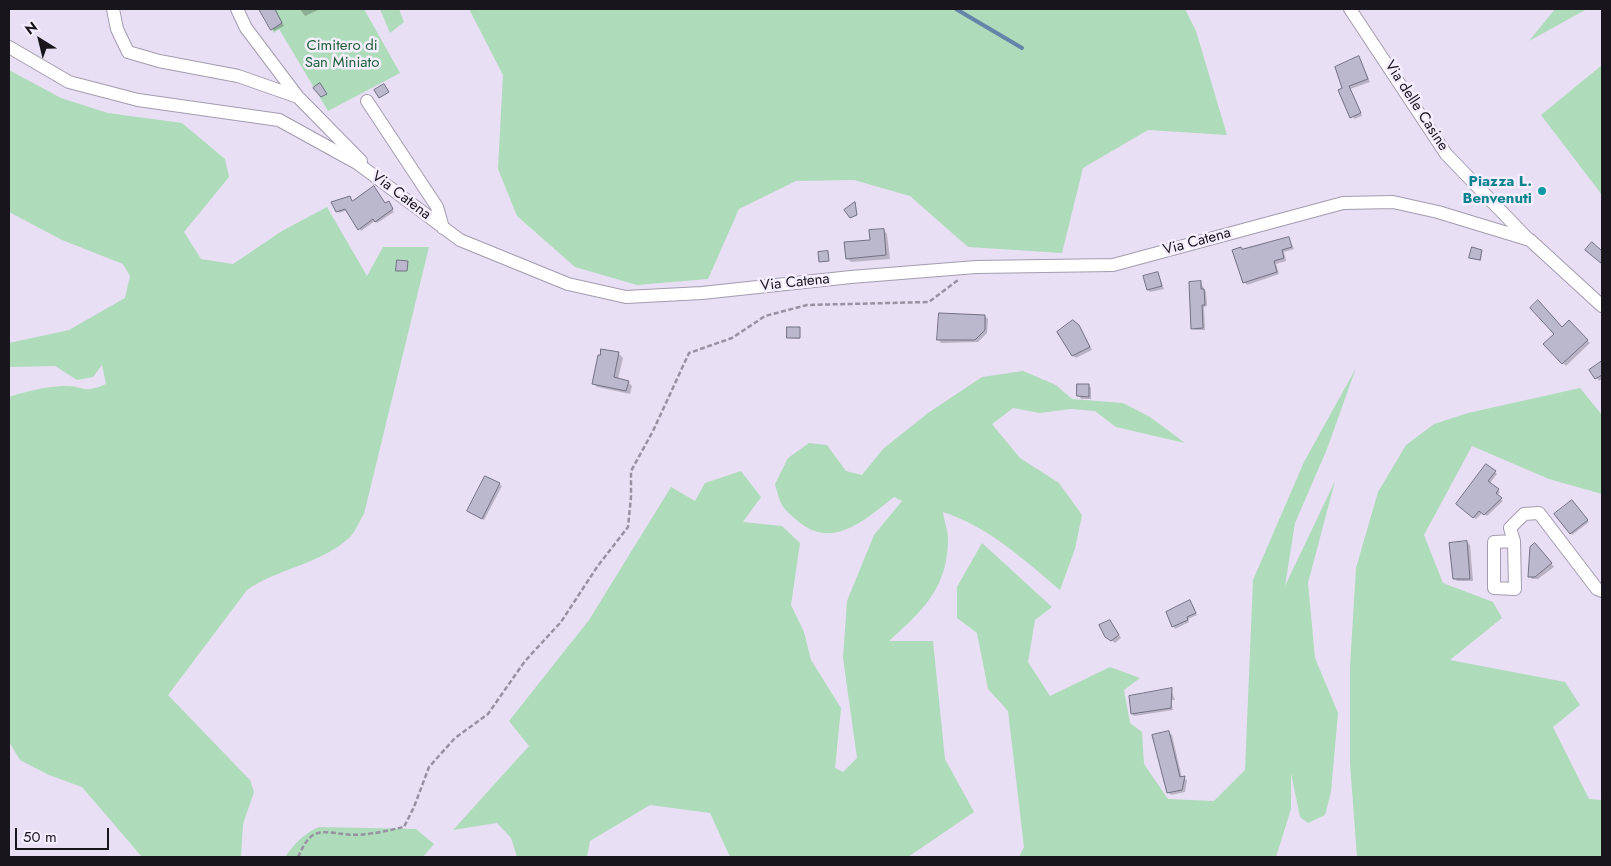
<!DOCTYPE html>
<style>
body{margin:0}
#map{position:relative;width:1611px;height:866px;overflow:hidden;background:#e8dff5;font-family:Jost,sans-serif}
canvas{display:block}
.frame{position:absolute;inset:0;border:10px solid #18151c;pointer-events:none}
.north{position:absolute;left:15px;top:15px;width:50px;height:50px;-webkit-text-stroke:4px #f5eeff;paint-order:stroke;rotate:324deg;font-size:14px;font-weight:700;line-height:20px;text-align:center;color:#18151c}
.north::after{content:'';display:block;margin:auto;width:18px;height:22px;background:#18151c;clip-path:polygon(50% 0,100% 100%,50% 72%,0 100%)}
.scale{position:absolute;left:15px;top:828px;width:94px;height:22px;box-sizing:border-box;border:2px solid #18151c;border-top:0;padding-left:6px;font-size:15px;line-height:18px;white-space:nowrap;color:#18151c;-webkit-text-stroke:4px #f5eeff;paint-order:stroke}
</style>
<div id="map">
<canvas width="1611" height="866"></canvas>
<div class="frame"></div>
<div class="north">N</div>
<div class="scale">50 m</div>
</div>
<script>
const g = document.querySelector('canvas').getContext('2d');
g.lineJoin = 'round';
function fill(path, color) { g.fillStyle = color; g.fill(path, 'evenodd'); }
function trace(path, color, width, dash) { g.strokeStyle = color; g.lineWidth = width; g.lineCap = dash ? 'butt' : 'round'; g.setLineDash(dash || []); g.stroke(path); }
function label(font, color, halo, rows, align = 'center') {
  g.font = font + ' Jost,sans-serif'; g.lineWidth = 5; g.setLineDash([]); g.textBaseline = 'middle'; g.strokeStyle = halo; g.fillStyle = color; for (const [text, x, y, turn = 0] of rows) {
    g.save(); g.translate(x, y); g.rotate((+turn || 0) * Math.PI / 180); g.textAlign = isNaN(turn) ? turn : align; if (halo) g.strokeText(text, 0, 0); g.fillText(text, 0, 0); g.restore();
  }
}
const green = new Path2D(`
 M260,9H364L400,73L328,111L279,29L274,33Z
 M380,9H399L404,22L390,33Z
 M469,9H1185L1196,31L1227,135L1148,130L1083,168L1062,253L968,247L910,196L854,180L796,181L739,209L708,279L637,285L575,267L517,216L498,169L503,75Z
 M1555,9H1587L1529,41Z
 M1602,65V195L1541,115Z
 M9,70L61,98L108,113L182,123L225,159L229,177L184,232L201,259L233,264L282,231L327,207L367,276L383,247H429L364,514C359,521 356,531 350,537C322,564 278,568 247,590L168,695L250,780L254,792L243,824L241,857H142L82,787L49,775L20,760L9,742V397C27,391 44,387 64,386C85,385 81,395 106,384L102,365L93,377L77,380L55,366L9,367V343L69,330L125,298L130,276L123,264L62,240L9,212Z
 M1356,368L1327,449L1295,523L1285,586L1335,481L1308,583L1315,658L1338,713L1331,792L1325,815L1308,823L1300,817L1291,773V809L1276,857H1019L1024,847L1008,711L988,689L977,633L957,618V587L982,543L1052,607L1035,620L1028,662L1050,696L1110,667L1140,678L1124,690L1130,723L1142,732L1144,764L1168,799L1214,801L1245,770L1253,580L1304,462Z
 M1023,371L1056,385L1072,399L1123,403L1150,417L1185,443L1116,427L1095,411L1071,409L1040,413L1013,408L992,424L1020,458L1059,483L1082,515L1075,549L1060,590C1023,559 989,527 943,512C944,521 948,530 948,539C948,588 922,611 889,641H933L945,759L974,812L908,857H730L710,813L650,805L590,841L587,857H517L511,838L497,823L453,830L529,746L509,721L589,620L671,487L695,501L705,483L741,471L761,497L743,522L782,526L800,543L791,605L804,632L811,660L841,708L835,768L843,772L857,758L843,658L847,601L874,535L902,501L894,497C866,519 833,550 799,522C781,507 781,506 775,484L788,458L809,443L827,445L846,471L862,475L883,449L928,413L982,377Z
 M1580,388L1602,415V494L1549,479L1472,446L1424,535L1443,583L1493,602L1502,618L1450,660L1565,682L1580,705L1553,727L1589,799L1602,800V857H1357L1350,763V666L1356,568L1378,492L1406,445L1434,424L1468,413Z
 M319,827L416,829L434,844L423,857H285C295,843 303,834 319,827Z`);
const shadow = new Path2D(`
 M261,9H275L284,26L274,31Z
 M300,9H320L305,16Z
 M1359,57L1370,82L1350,89L1362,116L1354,119L1344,88Z
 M349,197L352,202L390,205L394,212L377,223L375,221L361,231L348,210L339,213L337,211Z
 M884,230L887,234L890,259L851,262L847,258Z
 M1289,239L1294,249L1284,252L1286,261L1276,264L1279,274L1247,285L1245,282L1243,250Z
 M1482,251L1481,261L1471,258Z
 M1158,274L1164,289L1150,292L1148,290Z
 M1201,283L1206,292L1207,306L1204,307L1205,330H1195L1192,328Z
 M985,316L988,319L987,333L978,342L941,343L939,340Z
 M1569,322L1590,343L1566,366L1545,345Z
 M799,328L800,339L788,338Z
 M1081,329L1092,350L1076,358L1073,356Z
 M602,350L619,354L623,358L618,379L628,382L632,386L630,394L597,387L593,383Z
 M1602,363V379L1599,381L1591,370Z
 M1089,386L1091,388V399H1081L1079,396Z
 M1486,465L1497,474L1490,483L1500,492L1497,496L1503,501L1487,516L1482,513L1476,519L1459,506Z
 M486,478L502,486L484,520L469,511Z
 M1573,504L1589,522L1572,535L1571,533Z
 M1467,542L1470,545L1473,581H1457L1454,578Z
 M1538,547L1554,567L1538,579H1532L1529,576Z
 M1192,604L1197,615L1188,619L1189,622L1175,629L1168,613Z
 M1110,621L1121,638L1115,643L1106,636Z
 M1171,689L1175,700H1171L1173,710L1134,716L1132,714Z
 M1169,733L1172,735L1182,778L1187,780L1185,792L1171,795L1168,792Z`);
const stream = new Path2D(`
 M956,9L1022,48`);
const building = new Path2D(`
 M259,9H275L282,23L271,30Z
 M1359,56L1368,79L1349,86L1361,113L1350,118L1338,90L1342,88L1335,67Z
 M320,83L327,94L321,97L313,88Z
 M384,84L389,92L379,98L374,90Z
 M374,186L385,203L389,201L393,209L375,222L373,219L358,230L345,209L336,212L331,202L350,196L352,201Z
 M855,202L857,215L850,218L844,210Z
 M884,229L886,255L846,259L844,242L870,240L869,230Z
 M1289,237L1292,247L1282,250L1284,258L1274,261L1277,272L1243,283L1232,250L1241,247L1242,249Z
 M1592,242L1602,251V264L1585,250Z
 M1472,247L1482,250L1480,260L1469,258Z
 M828,251L829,261L819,262L818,252Z
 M397,260L408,261L407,271H396Z
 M1158,272L1162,286L1147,290L1143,276Z
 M1201,281V289H1204L1205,305H1202L1203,328L1191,329L1189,282Z
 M1538,300L1562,327L1569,320L1588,340L1562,364L1543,344L1554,334L1530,308Z
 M939,313L985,315V330L975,340H937Z
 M1073,320L1079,325L1090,347L1072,356L1057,332Z
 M787,327H800V338H787Z
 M601,349L619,352L614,377L629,381L626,391L592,384L598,355H600Z
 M1602,361V375L1595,379L1589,370Z
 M1077,384H1089V397L1077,396Z
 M1486,464L1496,471L1488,481L1499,489L1496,493L1502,498L1484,515L1479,511L1473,518L1456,504Z
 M485,476L500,483L482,519L467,511Z
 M1572,500L1588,520L1570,534L1554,514Z
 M1467,541L1470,579H1453L1449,543Z
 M1535,543L1552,563L1535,577H1528L1530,547Z
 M1190,600L1196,613L1187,617L1188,620L1172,627L1166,612Z
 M1110,620L1119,635L1111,641L1105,637L1099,625Z
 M1172,688L1171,708L1131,714L1129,696Z
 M1169,731L1180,777L1185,776L1182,790L1167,793L1152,735Z`);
const path = new Path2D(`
 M298,857C302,849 305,841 313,835C322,830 334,833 343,834C364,837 385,831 404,827L414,807L429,767L455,738L488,714L525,661L561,622L597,567L628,527L631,497V471L653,431L689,353L732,338L765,316L807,305L929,302L958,280`);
const minor = new Path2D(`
 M113,9L117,29L128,52L159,61L238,76L298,97L361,161
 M237,9L246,28L298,97
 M1350,9L1446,154L1528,239
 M9,47L69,82L138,100L279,120L357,163L460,240L568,284L626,297L702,293L851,277L976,267L1113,265L1343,203L1393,202L1438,212L1530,240L1602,306
 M367,101L437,207L443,228
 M1514,541L1510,528L1524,514L1539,513L1597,589L1602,591
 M1514,541L1515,589L1494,588V542Z`);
const markers = [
 [1542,191,5,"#0f9aa8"]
];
const parkNames = [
 ["Cimitero di",342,46],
 ["San Miniato",342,63]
];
const streetNames = [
 ["Via delle Casine",1416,106,57],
 ["Via Catena",401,196,37],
 ["Via Catena",1197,242,-15],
 ["Via Catena",795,283,-6]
];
const cultureNames = [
 ["Piazza L.",1532,182],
 ["Benvenuti",1532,199]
];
fill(green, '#aedbb9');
fill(shadow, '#0003');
trace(stream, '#6485a9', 4);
fill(building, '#bbb8ce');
trace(building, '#727083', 1);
trace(minor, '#a39baf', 14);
trace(path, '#9891a1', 2.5, [5, 2.5]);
trace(minor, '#fff', 12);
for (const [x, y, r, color] of markers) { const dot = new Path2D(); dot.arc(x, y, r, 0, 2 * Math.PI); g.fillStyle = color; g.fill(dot); trace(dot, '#f5eeff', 2); }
label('15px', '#226239', '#f5eeff', parkNames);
label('15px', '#18151c', '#f5eeff', streetNames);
label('bold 15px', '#0d838f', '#f5eeff', cultureNames, 'right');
</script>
